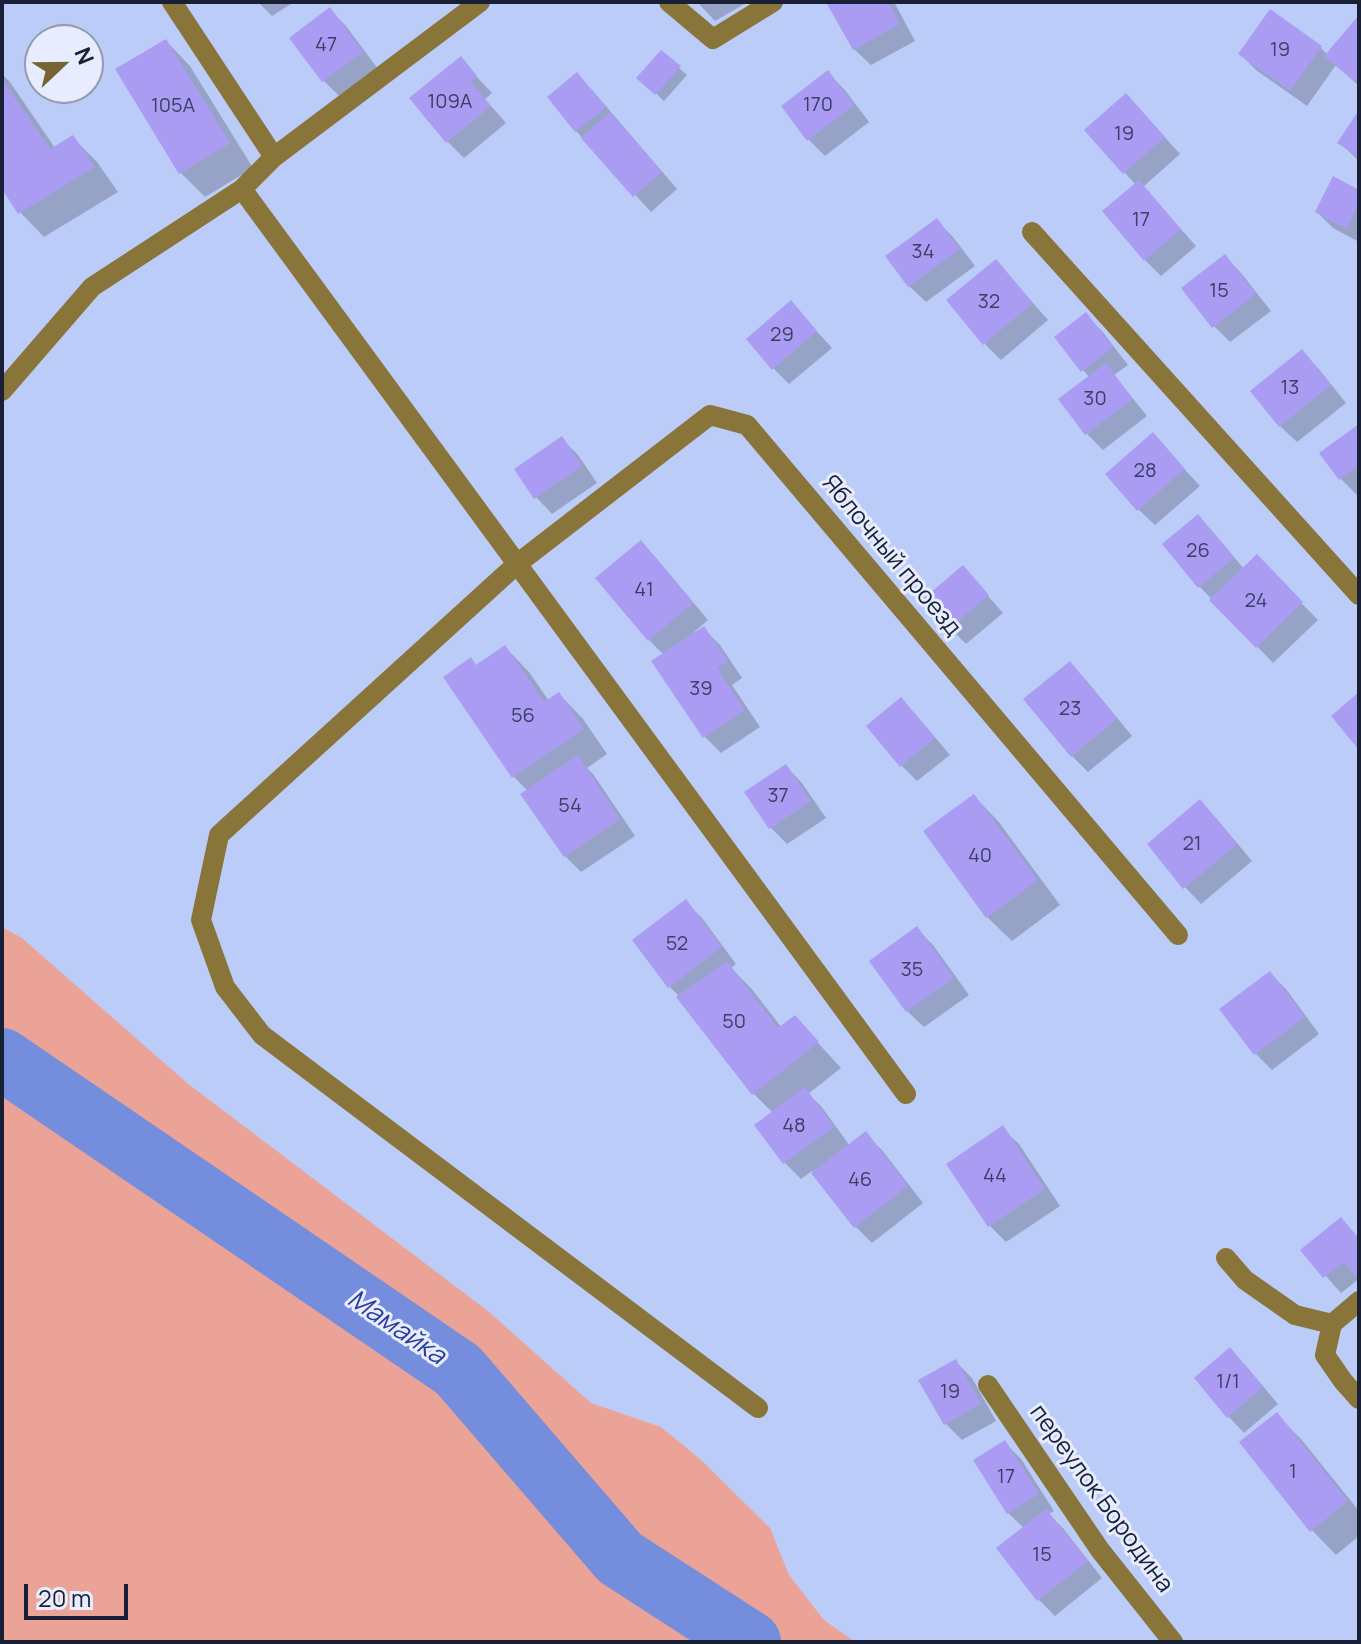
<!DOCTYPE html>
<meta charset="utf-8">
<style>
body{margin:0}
#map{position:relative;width:1361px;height:1644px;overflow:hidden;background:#bcccf9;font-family:Manrope,sans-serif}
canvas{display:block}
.frame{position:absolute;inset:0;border:4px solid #191f34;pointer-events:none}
.north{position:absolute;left:24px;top:24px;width:80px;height:80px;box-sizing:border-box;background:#e7edff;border:2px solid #959bae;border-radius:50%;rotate:68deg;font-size:22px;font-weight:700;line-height:32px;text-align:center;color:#191f34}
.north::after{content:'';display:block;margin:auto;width:28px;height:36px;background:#766432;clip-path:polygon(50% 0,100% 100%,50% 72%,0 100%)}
.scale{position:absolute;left:24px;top:1584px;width:104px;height:36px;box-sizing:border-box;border:4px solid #191f34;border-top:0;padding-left:10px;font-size:24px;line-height:28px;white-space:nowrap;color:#191f34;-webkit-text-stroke:6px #e7edff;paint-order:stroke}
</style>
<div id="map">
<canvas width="1361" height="1644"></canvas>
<div class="frame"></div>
<div class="north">N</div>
<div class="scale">20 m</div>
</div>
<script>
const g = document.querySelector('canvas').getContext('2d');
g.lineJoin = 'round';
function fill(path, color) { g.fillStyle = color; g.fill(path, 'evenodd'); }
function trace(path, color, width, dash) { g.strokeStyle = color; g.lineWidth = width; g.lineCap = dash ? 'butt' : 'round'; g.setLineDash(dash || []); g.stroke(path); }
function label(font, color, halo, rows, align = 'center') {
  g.font = font + ' Manrope,sans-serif'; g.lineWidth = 6; g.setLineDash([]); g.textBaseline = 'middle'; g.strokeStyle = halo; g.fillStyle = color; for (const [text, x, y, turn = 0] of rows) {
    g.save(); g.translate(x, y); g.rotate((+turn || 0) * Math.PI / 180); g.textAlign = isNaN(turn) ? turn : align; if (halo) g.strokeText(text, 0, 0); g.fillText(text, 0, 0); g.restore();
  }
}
const green = new Path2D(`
 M2,927L22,938L187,1083L488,1311L591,1403L661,1427L700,1459L770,1528L789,1575L824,1620L855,1642H2Z`);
const shadow = new Path2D(`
 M258,2H294L272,16Z
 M697,2H748L715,21Z
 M836,2H894L915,41L871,65L854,49Z
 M330,10L346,26L378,69L340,97L324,81Z
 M1359,18V86L1336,65L1307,106L1256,70L1240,54L1321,48L1328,55Z
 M166,41L190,66L253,168L205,197L181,173Z
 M460,59L492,93L485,99L506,123L464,158L448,142L412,99Z
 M679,68L687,75L664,101L639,77Z
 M828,73L844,89L869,122L825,156L808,139Z
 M2,74L10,82L55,148L73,138L97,162L118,192L44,237L20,212L2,185Z
 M577,75L593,91L677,189L651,212L576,131Z
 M1142,112L1180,154L1143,187L1196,246L1161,276L1145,260L1136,185L1087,131Z
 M1359,114V161L1340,143Z
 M1359,192V242L1333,228L1317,212Z
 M937,221L953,237L975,266L926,302L909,286Z
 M1225,256L1241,273L1271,311L1230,342L1214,326Z
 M996,261L1048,320L1001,360L985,344Z
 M791,303L832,348L789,384L773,368Z
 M1085,315L1102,331L1128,365L1114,375L1147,416L1103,450L1087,434L1090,378L1083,370Z
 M1302,352L1318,368L1346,403L1297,442L1280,426Z
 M1359,426V493L1357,495L1341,479Z
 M1153,435L1200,486L1155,525L1138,509Z
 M562,439L578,455L597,483L552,514L536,497Z
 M1198,517L1214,533L1244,569L1256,557L1318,620L1273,663L1199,586Z
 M641,543L657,559L708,620L693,633L694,635L704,629L720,645L742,678L732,685L760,727L721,753L705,737L664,655L649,640Z
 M963,568L1003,613L966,644L950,628Z
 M505,647L529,672L549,701L559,694L583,719L607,754L587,768L593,774L635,836L581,872L565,856L528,791L514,777L446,677L477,666Z
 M1070,664L1086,680L1132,736L1088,772L1072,756Z
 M901,699L917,716L950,755L917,781L901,765Z
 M786,766L802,783L826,818L787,844L771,828L747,793Z
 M974,796L998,821L1060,905L1012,941L987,917Z
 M1200,802L1216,818L1252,861L1201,904L1185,887L1150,844Z
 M685,902L702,918L736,964L731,968L751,988L782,1028L795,1018L841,1068L808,1094L821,1106L850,1146L865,1134L882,1150L923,1203L872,1243L856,1227L812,1171L801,1179L785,1163L757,1126L773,1113L754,1094L679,998L680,997L670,987Z
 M917,929L933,945L969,995L924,1027L907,1011L872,961Z
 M1270,973L1286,989L1319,1034L1272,1070L1256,1054Z
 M1002,1128L1019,1144L1060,1206L1006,1242L990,1226Z
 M1341,1219L1359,1238V1279L1341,1293L1303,1250Z
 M1230,1350L1246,1366L1278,1404L1244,1433L1228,1416Z
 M956,1362L972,1378L996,1421L962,1440L946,1424L921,1381Z
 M1276,1414L1301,1439L1359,1511V1536L1336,1555L1312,1530Z
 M1005,1443L1021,1459L1054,1511L1048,1514L1062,1527L1102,1578L1055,1616L1039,1600L999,1548L1024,1528L1008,1513Z`);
const river = new Path2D(`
 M2,1059L458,1370L620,1558L750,1642`);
const building = new Path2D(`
 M832,2H888L900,24L853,50L827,4Z
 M330,7L363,52L322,82L289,38Z
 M1270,9L1322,46L1290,91L1238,54Z
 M1359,15V77L1355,82L1324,56Z
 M166,39L230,143L179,174L115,69Z
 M661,50L681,66L655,95L636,78Z
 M461,56L477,76L470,82L491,106L446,143L409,98Z
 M828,70L854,105L807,141L781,106Z
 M577,72L606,107L575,132L547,97Z
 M2,79L50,149L73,135L95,167L18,214L2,189Z
 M1126,93L1165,137L1123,174L1084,130Z
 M1359,110V157L1337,143Z
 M610,112L662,172L633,197L581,138Z
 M1333,176L1359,190V203L1346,229L1315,212Z
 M1139,180L1181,229L1144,261L1102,211Z
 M937,218L960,249L908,287L885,256Z
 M1225,254L1256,294L1212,328L1181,288Z
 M996,259L1033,303L983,345L946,300Z
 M791,300L817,331L772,370L746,339Z
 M1086,312L1113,347L1081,372L1054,337Z
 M1302,349L1331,385L1279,427L1250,391Z
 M1106,363L1133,399L1085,435L1058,399Z
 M1359,424V465L1339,480L1319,453Z
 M1153,432L1185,469L1137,511L1105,474Z
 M562,436L582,466L534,499L514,469Z
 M1198,514L1234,558L1198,588L1162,544Z
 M641,540L693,603L648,641L595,578Z
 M1257,554L1303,602L1256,648L1209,600Z
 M963,565L989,595L948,630L923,599Z
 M704,626L728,661L717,668L745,710L703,738L651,661Z
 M505,645L544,702L559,692L584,729L512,778L443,677L471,657L476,665Z
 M1070,661L1117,719L1071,757L1023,699Z
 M1359,692V750L1331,716Z
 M901,697L935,738L900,767L866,726Z
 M578,755L620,819L564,857L520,794Z
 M786,764L811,801L769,829L744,792Z
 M974,794L1038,880L986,918L923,831Z
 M1200,799L1237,844L1183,889L1147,844Z
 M686,899L722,947L668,988L632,940Z
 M917,926L954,978L906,1012L869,961Z
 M727,961L778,1028L795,1015L819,1042L752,1095L676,997Z
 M1270,971L1305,1017L1254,1055L1219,1009Z
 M805,1087L834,1127L783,1164L754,1125Z
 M1003,1125L1045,1189L988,1227L946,1164Z
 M866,1131L908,1186L854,1228L811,1173Z
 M1341,1217L1359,1239V1273L1355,1276L1344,1262L1323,1278L1300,1250Z
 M1230,1347L1263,1387L1227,1418L1194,1378Z
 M956,1359L981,1404L944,1425L918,1380Z
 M1277,1412L1348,1501L1310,1532L1239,1442Z
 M1005,1440L1039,1494L1007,1514L973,1460Z
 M1046,1509L1088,1561L1037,1601L996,1548Z`);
const minor = new Path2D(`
 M172,2L274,157
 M480,2L274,157L242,189L906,1094
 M669,2L713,39L773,2
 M1032,232L1359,595
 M2,391L92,287L242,189
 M1226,1258L1245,1280L1295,1315L1332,1324
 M1359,1301L1332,1324L1325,1355L1343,1381L1359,1399
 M988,1385L1100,1550L1173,1642
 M758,1408L262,1035L225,987L201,920L219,835L517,564L710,415L747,425L1178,935`);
const numberNames = [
 ["47",326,45],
 ["19",1280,50],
 ["109А",450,102],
 ["170",818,105],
 ["105А",173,106],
 ["19",1124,134],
 ["17",1141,220],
 ["34",923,252],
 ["15",1219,291],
 ["32",989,302],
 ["29",782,335],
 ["13",1290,388],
 ["30",1095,399],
 ["28",1145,471],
 ["26",1198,551],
 ["41",644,590],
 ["24",1256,601],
 ["39",701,689],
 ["23",1070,709],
 ["56",523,716],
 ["37",778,796],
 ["54",570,806],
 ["21",1192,844],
 ["40",980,856],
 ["52",677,944],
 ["35",912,970],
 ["50",734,1022],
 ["48",794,1126],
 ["44",995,1176],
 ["46",860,1180],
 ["1/1",1228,1382],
 ["19",950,1392],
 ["1",1293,1472],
 ["17",1006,1477],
 ["15",1042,1555]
];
const streetNames = [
 ["Яблочный проезд",891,556,50],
 ["переулок Бородина",1101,1499,54]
];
const waterNames = [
 ["Мамайка",396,1328,34]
];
fill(green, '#eca397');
fill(shadow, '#0003');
trace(river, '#748ddd', 62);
fill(building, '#a99cf2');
trace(minor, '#897439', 20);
label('20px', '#3d3e64', null, numberNames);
label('24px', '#191f34', '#e7edff', streetNames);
label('italic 26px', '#2b3d9a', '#e7edff', waterNames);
</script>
